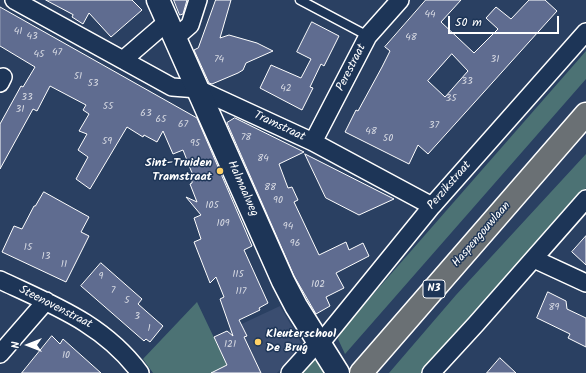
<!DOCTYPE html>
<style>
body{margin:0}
#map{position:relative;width:586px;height:373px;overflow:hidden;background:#2a4062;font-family:Kalam,sans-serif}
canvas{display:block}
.north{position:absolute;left:8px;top:325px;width:40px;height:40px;-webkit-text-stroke:3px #1d3557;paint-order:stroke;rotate:270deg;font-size:11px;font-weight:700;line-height:16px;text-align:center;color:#fff}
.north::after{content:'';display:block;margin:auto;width:14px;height:18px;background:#fff;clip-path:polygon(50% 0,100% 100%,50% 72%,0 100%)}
.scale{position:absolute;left:448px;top:16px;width:111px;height:18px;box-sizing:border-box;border:2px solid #fff;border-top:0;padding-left:5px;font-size:12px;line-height:14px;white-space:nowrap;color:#fff;-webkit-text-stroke:3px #1d3557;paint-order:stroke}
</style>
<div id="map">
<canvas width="586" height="373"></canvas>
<div class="north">N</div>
<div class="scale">50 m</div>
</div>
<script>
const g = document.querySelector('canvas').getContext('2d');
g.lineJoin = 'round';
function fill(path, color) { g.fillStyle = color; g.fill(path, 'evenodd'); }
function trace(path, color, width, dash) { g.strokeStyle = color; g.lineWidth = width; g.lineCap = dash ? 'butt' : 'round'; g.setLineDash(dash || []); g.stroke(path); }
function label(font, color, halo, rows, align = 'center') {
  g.font = font + ' Kalam,sans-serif'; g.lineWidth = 3; g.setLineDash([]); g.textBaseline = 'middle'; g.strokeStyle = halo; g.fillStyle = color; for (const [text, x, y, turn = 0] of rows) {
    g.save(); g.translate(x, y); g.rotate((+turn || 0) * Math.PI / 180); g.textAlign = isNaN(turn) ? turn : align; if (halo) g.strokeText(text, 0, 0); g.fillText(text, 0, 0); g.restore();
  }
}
const built = new Path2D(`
 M280,306L303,346L277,373H213L227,365L214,337Z`);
const green = new Path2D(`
 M586,51V79L345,354L338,339L341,331Z
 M586,154V188L475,316L422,373H389L456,295Z
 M197,302L227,365L213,373H153L143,359Z
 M314,356L325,373H300Z`);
const building = new Path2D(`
 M46,0H132L142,10L111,37L89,13L83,24L72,17L73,15Z
 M174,0H187L183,14L180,15Z
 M216,0H231L220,38L229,35L257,43L273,51L246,63L243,70L238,73L212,84L209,83L194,50L198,48Z
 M426,0H461L441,22L474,53L498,29L486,18L496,7L511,19L529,0H545L557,11L428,154L418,145L409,164L345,132L356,110L358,111L382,67L390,51L385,47ZM452,54L468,71L445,97L428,81Z
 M0,7L197,118L252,246L244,250L268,303L259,308L260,310L239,320L247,336L244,337L261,373H211L227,365L214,337L227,331L233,336L220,299L224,297L216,277L210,283L194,242L201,239L194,218L201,215L186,197L197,202L190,184L192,183V173L183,150L173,154L163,131L157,142L144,135L143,137L127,127L90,189L76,179L88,157L78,150L87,134L79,131L89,114L83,110L86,105L50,86L37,111L33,109L0,169V124L21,86L23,87L35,67L0,46Z
 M312,22L339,36L324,66L321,64L310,87L313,88L302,110L260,88L271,65L301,78L311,59L297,52Z
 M235,118L304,152L279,164L288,188L292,187L298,200L294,202L319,255L346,242L349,250L363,243L369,256L336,273L344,288L326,297L330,306L316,314L294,276L227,123Z
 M305,154L394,199L359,215L326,198Z
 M44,192L89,217L81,232L89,236L66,282L2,252L14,226L22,229L34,206H35Z
 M586,236V265L572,252Z
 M101,263L142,299L138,304L163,326L150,342L146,339L144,341L81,286Z
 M548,292L566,301L567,309L586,318V347L568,338L570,334L537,318Z
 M52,336L60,344L63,339L101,373H22Z
 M500,358L516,373H487Z`);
const lane = new Path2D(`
 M300,0L368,36`);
const street = new Path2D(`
 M14,0L172,87L198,89L313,142L432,206
 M175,38L190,25L198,0
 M123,60L167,22
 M0,83L3,77
 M313,142L368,36L400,0
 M534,259L586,283
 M0,280C53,305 104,324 140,373
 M319,345L432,206L586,32
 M0,354L46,301
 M290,373L318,342
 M431,373L476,324L586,199`);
const secondary = new Path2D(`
 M158,0L283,281L296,306L338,373`);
const primary = new Path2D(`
 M361,373L586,114`);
const markers = [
 [220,171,4,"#ffd166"],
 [258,342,4,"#ffd166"]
];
const numberNames = [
 ["44",430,15],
 ["41",18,32],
 ["43",32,37],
 ["48",411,38],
 ["47",57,53],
 ["45",39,55],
 ["74",219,60],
 ["31",495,60],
 ["51",78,77],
 ["33",467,82],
 ["53",93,84],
 ["42",286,89],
 ["33",27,98],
 ["35",451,99],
 ["55",108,107],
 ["31",20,110],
 ["63",146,114],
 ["65",161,120],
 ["67",183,125],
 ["37",434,126],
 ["48",371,132],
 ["78",246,138],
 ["50",388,139],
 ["59",107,142],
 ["95",195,144],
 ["84",263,159],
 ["88",270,188],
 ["90",278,201],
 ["105",212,206],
 ["109",223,224],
 ["94",288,227],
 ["96",295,244],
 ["15",28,248],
 ["13",46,257],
 ["11",64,265],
 ["115",238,275],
 ["9",101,277],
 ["102",318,285],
 ["7",113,291],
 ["117",241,292],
 ["5",127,301],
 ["89",554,308],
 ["3",137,317],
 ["1",149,329],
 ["121",230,345],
 ["10",66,356]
];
const shields = [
 [434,289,22]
];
const shieldNames = [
 ["N3",434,289]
];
const streetNames = [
 ["Perestraat",352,68,-63],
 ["Tramstraat",279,127,25],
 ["Perzikstraat",450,186,-49],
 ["Halmaalweg",242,189,66],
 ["Haspengouwlaan",482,235,-49],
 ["Steenovenstraat",55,308,27]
];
const poiNames = [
 ["Sint-Truiden",212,164],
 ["Tramstraat",212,178],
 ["Kleuterschool",266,335,"left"],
 ["De Brug",266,349,"left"]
];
fill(built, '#3a4d70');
fill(green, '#4c7274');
fill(building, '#5f6c90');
trace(building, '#fff', 1);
trace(lane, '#fff', 11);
trace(street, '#fff', 20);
trace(secondary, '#fff', 25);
trace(primary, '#fff', 25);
trace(lane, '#1d3557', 8);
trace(street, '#1d3557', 17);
trace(secondary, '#1d3557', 22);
trace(primary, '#6a7074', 22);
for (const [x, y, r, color] of markers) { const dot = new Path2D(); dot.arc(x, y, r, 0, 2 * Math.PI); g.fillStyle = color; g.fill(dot); trace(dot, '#1d3557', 1.5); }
label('10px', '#d7dae3', null, numberNames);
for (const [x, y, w] of shields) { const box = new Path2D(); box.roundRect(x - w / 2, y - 9, w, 18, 3); g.fillStyle = '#1d3557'; g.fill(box); trace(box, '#fff', 1); }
label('bold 11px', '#fff', null, shieldNames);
label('12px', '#fff', '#1d3557', streetNames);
label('bold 12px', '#fff', '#1d3557', poiNames, 'right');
</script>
